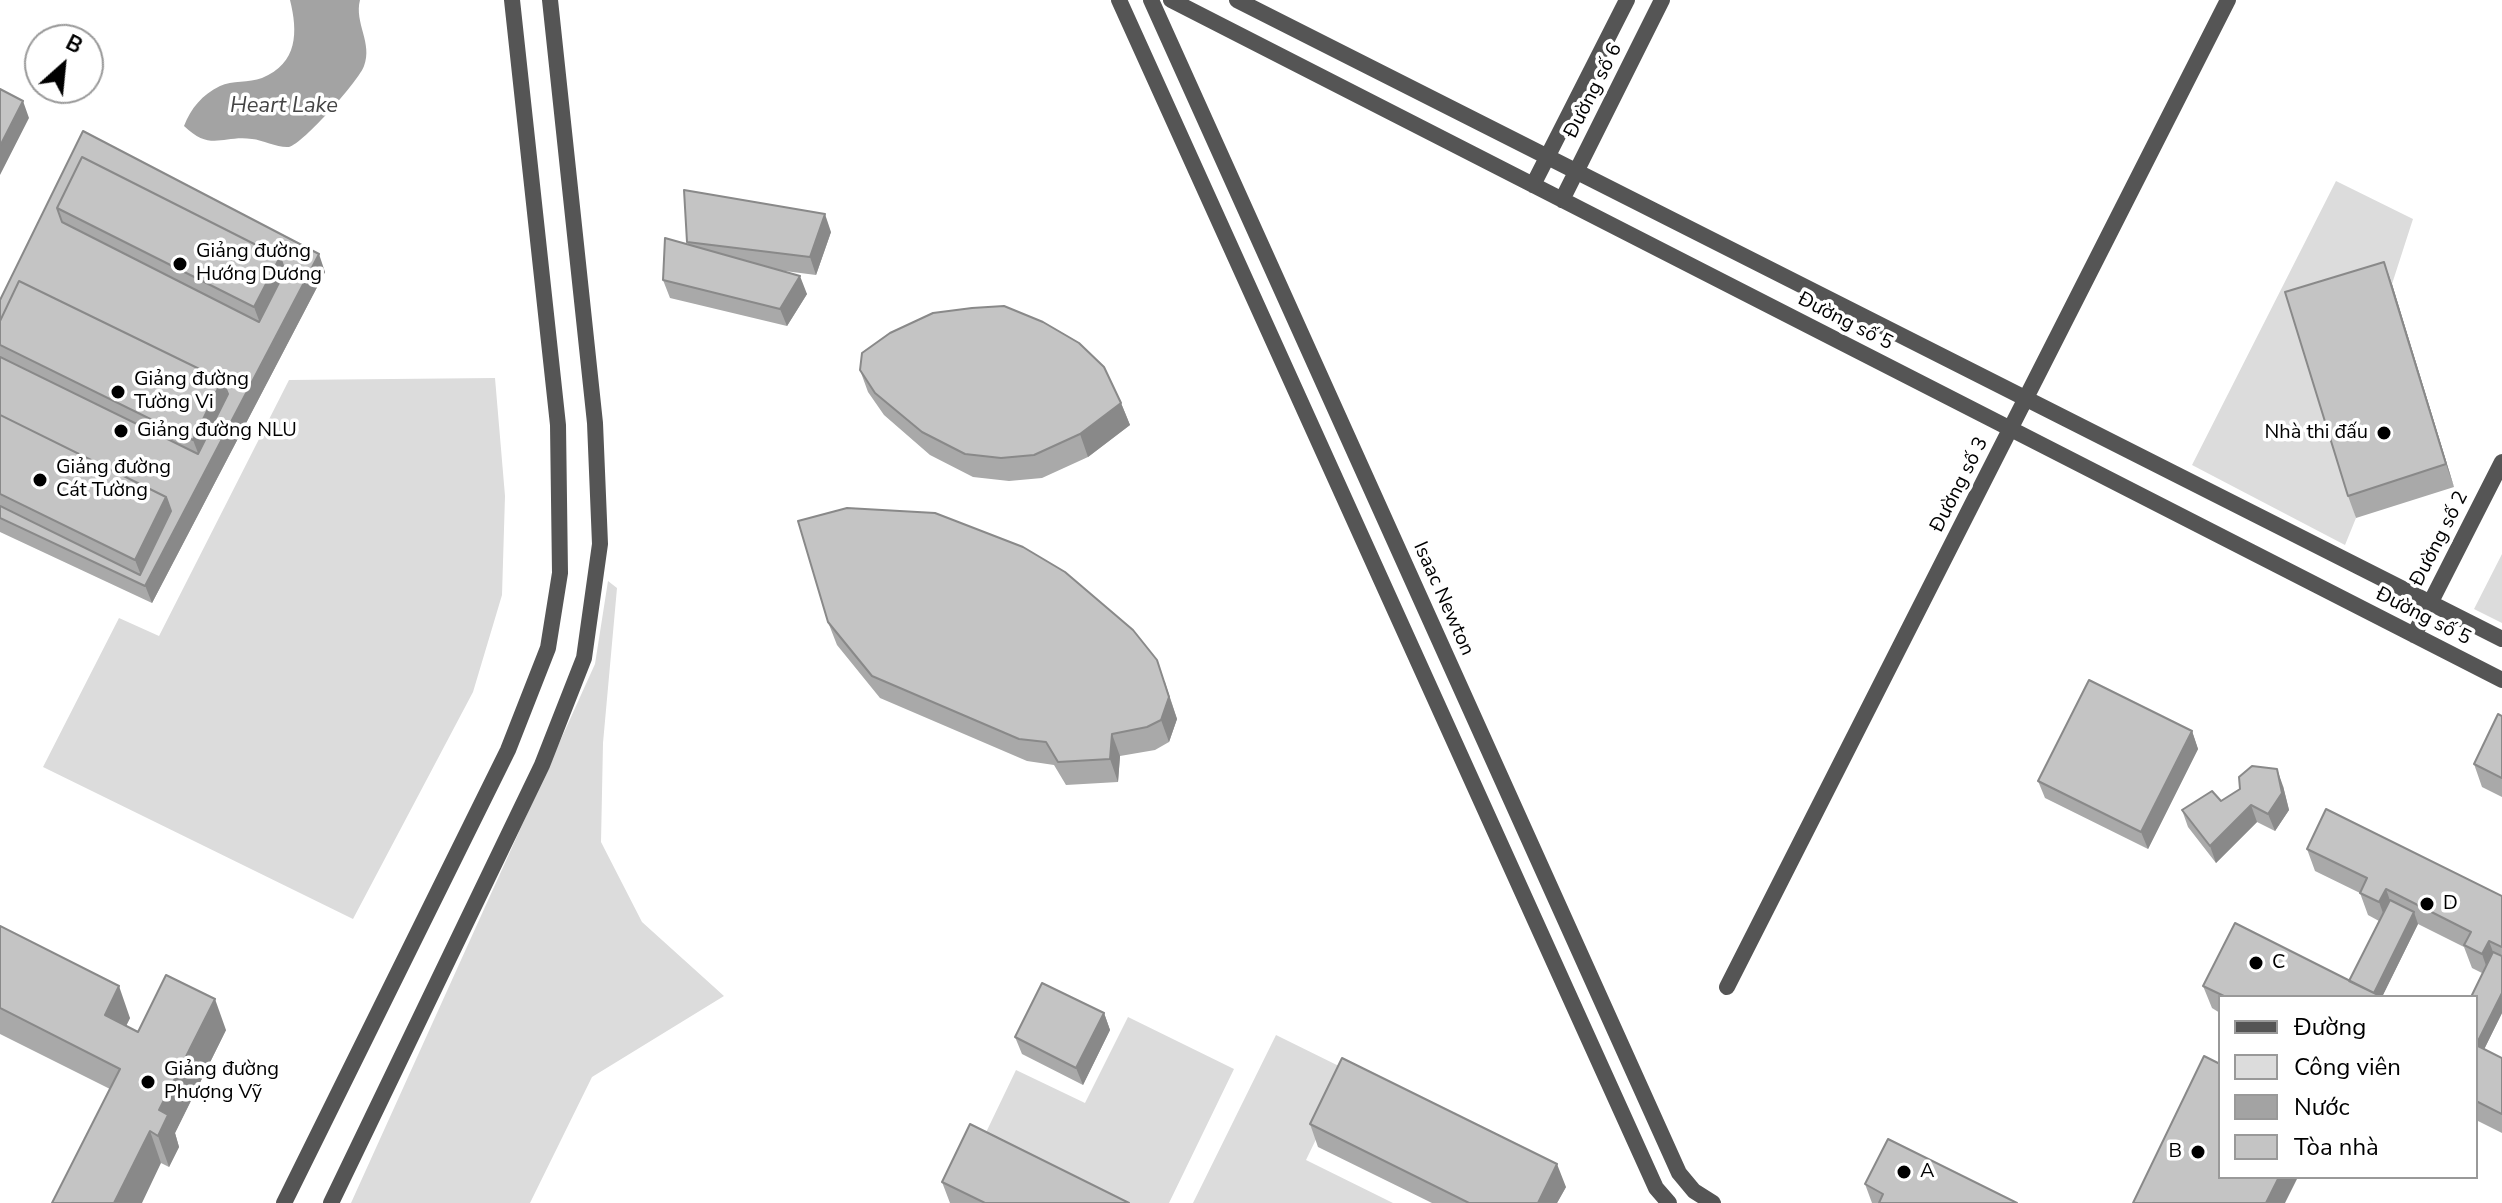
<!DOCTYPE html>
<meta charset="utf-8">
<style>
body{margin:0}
#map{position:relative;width:2502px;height:1203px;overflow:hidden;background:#fff;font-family:"Nunito Sans",sans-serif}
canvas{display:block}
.legend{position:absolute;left:2218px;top:995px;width:260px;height:184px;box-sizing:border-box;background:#fff;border:2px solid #999;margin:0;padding:10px 14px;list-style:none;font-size:24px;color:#000}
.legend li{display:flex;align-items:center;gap:16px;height:40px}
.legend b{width:40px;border:2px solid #999}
.north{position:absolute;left:24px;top:24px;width:80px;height:80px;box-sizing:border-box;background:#fff;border:2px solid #999;border-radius:50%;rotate:27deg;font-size:22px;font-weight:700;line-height:32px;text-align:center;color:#000}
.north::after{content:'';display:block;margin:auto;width:28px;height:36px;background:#000;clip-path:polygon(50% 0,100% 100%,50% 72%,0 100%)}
</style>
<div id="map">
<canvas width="2502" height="1203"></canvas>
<ul class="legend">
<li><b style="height:10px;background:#555"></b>Đường</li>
<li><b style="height:22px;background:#dcdcdc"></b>Công viên</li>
<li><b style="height:22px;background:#a3a3a3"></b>Nước</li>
<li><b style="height:22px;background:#c4c4c4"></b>Tòa nhà</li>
</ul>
<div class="north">B</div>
</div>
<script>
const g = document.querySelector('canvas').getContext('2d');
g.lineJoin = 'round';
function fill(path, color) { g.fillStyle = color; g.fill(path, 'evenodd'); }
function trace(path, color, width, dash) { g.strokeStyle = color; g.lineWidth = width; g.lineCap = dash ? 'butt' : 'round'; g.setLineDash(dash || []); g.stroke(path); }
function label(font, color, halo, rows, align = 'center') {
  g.font = font + ' "Nunito Sans",sans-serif'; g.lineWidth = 7; g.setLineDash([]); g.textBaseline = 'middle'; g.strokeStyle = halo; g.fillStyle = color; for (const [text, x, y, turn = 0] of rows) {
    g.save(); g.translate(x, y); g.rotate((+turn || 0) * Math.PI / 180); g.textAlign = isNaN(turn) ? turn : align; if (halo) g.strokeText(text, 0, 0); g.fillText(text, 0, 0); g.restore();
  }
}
const green = new Path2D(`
 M2336,181L2413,219L2392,284L2293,315L2356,518L2345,545L2192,465Z
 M495,378L505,496L502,595L473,692L353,919L43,767L119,618L159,636L289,380Z
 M2502,554V623L2474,609Z
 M608,581L617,588L603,743L601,842L642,922L724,996L592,1077L530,1203H351L595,664Z
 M1128,1017L1234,1069L1169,1203H1092L979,1147L1016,1070L1085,1103Z
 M1276,1035L1349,1071L1306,1160L1393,1203H1193Z`);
const water = new Path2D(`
 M290,0H360C354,23 373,43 364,66C360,79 303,144 289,147C278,148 263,140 252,139C222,135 211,152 184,126C191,108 202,95 220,86C232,80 249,83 262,78C298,63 298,32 290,0Z`);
const minor = new Path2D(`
 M1171,0L2502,680
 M1237,0L2502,639
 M1533,185L1627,0
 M1562,200L1662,0
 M2414,635L2502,462
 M1727,987L2228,0
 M284,1203L508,750L548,648L560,573L558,425L512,0
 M331,1203L542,765L584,658L600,544L595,423L550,0`);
const tertiary = new Path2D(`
 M1119,0L1656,1188L1669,1203
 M1151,0L1679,1173L1694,1191L1713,1203`);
const wall = new Path2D(`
 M83,131L325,272L152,603L0,532V300Z
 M831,232L816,275L777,270L807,294L787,326L670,298L663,280L688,244L687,242Z
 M2392,284L2454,487L2356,518L2348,496Z
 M860,370L1121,403L1130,425L1088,457L1042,478L1009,481L973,477L930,455L884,415L868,392Z
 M828,622L1165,682L1177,719L1169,742L1155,750L1120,756L1118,782L1066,785L1054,765L1027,761L880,698L837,645Z
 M2502,716V797L2482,787L2474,764Z
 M2192,731L2198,749L2148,849L2045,798L2038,781Z
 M2283,786L2289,810L2275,831L2257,822L2216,863L2188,827L2182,810Z
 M2307,849L2502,896V1013L2484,1049L2502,1058V1133L2476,1120V997L2482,973L2472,968L2464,947L2418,924L2382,997H2220V1013L2212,1008L2203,986L2349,981L2379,921L2368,915L2360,893L2315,871Z
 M0,926L130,1018L126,1026L138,1032L226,1030L175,1133L179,1147L169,1167L161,1163L110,1089L0,1034Z
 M1104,1013L1110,1030L1083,1085L1022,1054L1015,1037Z
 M1310,1124L1566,1187L1557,1203H1432L1318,1147Z
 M942,1182L1129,1203H950Z
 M1865,1184L2017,1203H1872Z`);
const shadedWall = new Path2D(`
 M23,101L29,118L0,175V146Z
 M825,214L831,232L816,275L810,257Z
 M319,254L325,272L152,603L135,560L166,497L177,526Z
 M280,257L291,289L266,339L254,307Z
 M2384,262L2392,284L2454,487L2446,464Z
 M800,276L807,294L787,326L780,309Z
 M222,380L234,412L205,471L193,440Z
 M1121,403L1130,425L1088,457L1080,434Z
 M1157,660L1177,719L1169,742L1161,720Z
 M2192,731L2198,749L2148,849L2141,832Z
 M1112,734L1120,756L1118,782L1110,759Z
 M2277,769L2283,786L2289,810L2275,831L2268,814Z
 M2251,805L2257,822L2216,863L2210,846Z
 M2386,889L2394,912L2387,924L2379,902Z
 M2414,912L2418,924L2382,997H2372Z
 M2489,941L2497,963L2490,977L2482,954Z
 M119,986L130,1018L116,1046L105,1015Z
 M2502,992V1013L2477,1064L2476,1045Z
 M215,999L226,1030L175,1133L179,1147L169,1167L158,1136L159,1110Z
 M1104,1013L1110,1030L1083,1085L1076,1068Z
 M150,1131L161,1163L142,1203H114Z
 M1557,1164L1566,1187L1557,1203H1538Z
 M2279,1177H2298L2285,1203H2266Z`);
const building = new Path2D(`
 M0,89L23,101L0,146Z
 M83,131L319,254L145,586L0,518V506L140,575L171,511L166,497L0,415V357L198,454L228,394L222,380L19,281L0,321V300ZM82,157L280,257L285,271L259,322L62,222L57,208Z
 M82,157L280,257L254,307L57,208Z
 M684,190L825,214L810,257L687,242Z
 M665,238L800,276L780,309L663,280Z
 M2384,262L2446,464L2348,496L2285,292Z
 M19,281L222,380L193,440L0,345V321Z
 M1004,306L1043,322L1079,343L1104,367L1121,403L1080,434L1034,455L1001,458L965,454L922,432L875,393L860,370L862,353L890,333L933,313L972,308Z
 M0,415L166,497L135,560L0,494Z
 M847,508L935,513L1023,547L1065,572L1133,630L1157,660L1169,697L1161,720L1147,727L1112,734L1110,759L1058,762L1046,742L1019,739L872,676L828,622L798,521Z
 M2089,680L2192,731L2141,832L2038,781Z
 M2498,714L2502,716V778L2474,764Z
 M2252,766L2277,769L2282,793L2268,814L2251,805L2210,846L2182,810L2212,791L2221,801L2240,789L2239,777Z
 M2326,809L2502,896V947L2489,941L2482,954L2464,945L2471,932L2386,889L2379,902L2360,893L2367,878L2307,849Z
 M2390,900L2414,912L2374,993L2349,981Z
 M2235,923L2382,997H2226L2203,986Z
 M0,926L119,986L105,1015L138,1032L166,975L215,999L159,1110L168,1115L158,1136L150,1131L114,1203H52L120,1069L0,1008Z
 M2493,952L2502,956V993L2476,1045V997H2471Z
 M1042,983L1104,1013L1076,1068L1015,1037Z
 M2476,1045L2502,1058V1114L2476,1101Z
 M2204,1056L2220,1064V1177H2279L2266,1203H2133Z
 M1342,1058L1557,1164L1538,1203H1469L1310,1124Z
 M970,1124L1129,1203H985L942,1182Z
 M1888,1139L2017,1203H1879L1883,1194L1865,1184Z`);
const markers = [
 [180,264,8,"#000"],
 [118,392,8,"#000"],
 [121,431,8,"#000"],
 [2384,433,8,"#000"],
 [40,480,8,"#000"],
 [2427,904,8,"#000"],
 [2256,963,8,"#000"],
 [148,1082,8,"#000"],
 [2198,1152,8,"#000"],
 [1904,1172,8,"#000"]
];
const streetNames = [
 ["Đường số 6",1594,91,-63],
 ["Đường số 5",1845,322,27],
 ["Đường số 3",1960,485,-63],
 ["Đường số 2",2440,539,-63],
 ["Isaac Newton",1443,599,66],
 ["Đường số 5",2423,617,27]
];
const poiNames = [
 ["Giảng đường",196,252],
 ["Hướng Dương",196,275],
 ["Giảng đường",134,380],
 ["Tường Vi",134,403],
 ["Giảng đường NLU",137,431],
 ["Nhà thi đấu",2368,433,"right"],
 ["Giảng đường",56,468],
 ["Cát Tường",56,491],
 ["D",2443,904],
 ["C",2272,963],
 ["Giảng đường",164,1070],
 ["Phượng Vỹ",164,1093],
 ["B",2182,1152,"right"],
 ["A",1920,1172]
];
const waterNames = [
 ["Heart Lake",284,107]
];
fill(green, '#dcdcdc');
fill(water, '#a3a3a3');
trace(minor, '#555', 16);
trace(tertiary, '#555', 16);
fill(wall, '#a9a9a9');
fill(shadedWall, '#898989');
fill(building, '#c4c4c4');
trace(building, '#898989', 2);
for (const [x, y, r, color] of markers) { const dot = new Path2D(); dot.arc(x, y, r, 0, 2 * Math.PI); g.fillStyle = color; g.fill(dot); trace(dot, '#fff', 3); }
label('20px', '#000', '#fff', streetNames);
label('20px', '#000', '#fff', poiNames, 'left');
label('italic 22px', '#444', '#fff', waterNames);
</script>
